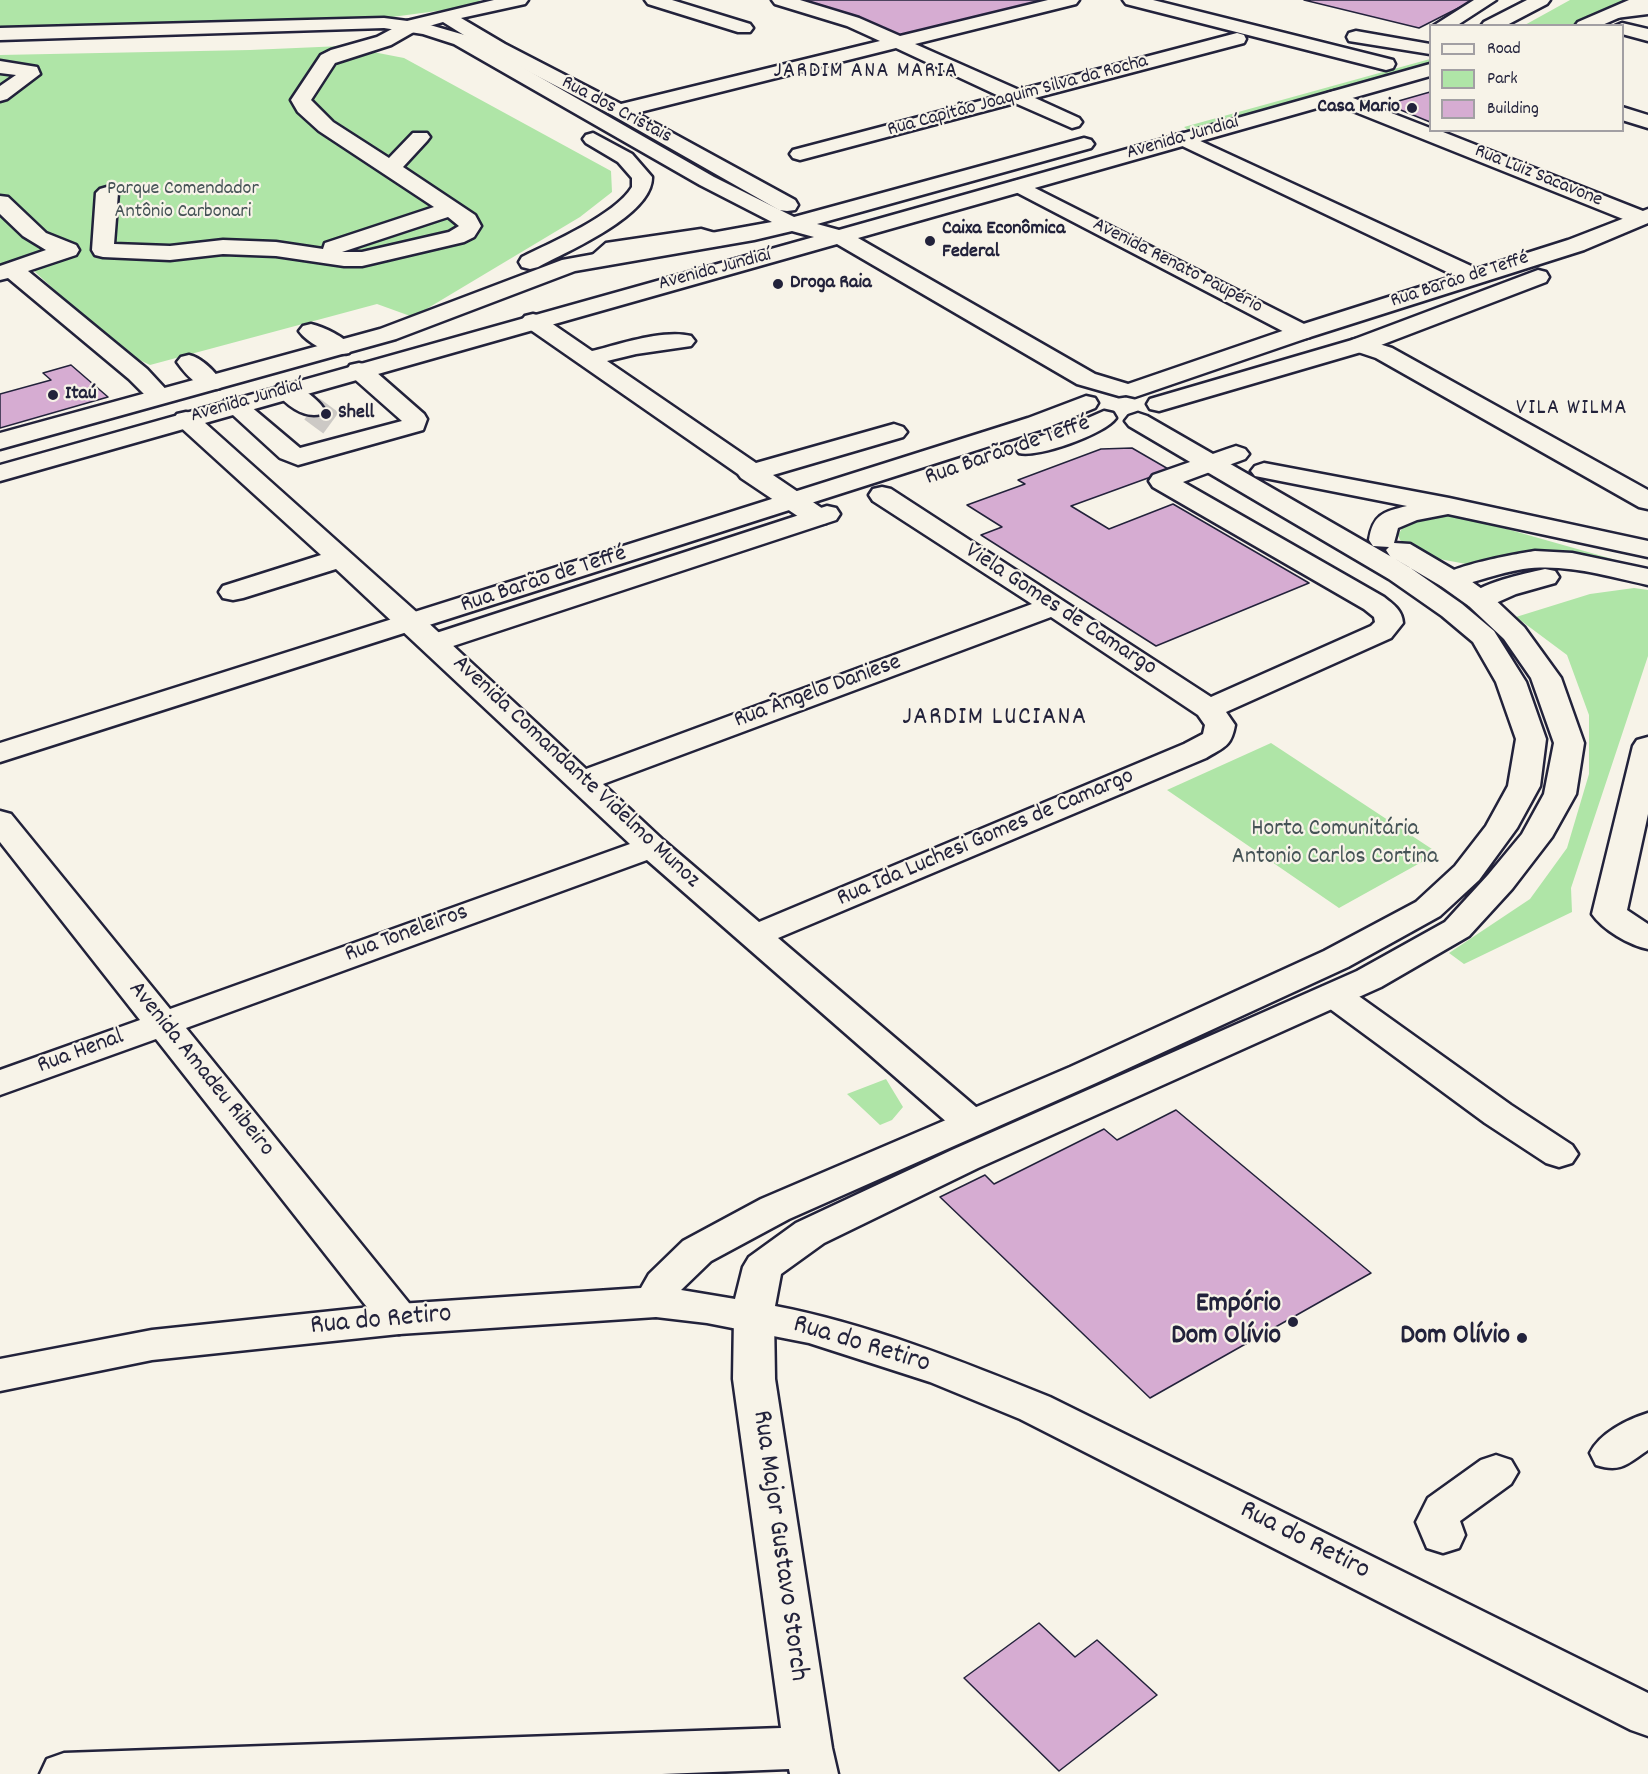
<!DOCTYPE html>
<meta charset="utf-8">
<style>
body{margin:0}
#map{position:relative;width:1648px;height:1774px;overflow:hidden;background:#f7f3e8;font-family:Dekko,sans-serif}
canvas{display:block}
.legend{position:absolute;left:1429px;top:24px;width:195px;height:108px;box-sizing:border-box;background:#f7f3e8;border:2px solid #a29fa3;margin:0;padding:8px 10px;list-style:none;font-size:18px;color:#22223b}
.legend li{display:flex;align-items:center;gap:12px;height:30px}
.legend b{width:30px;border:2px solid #a29fa3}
</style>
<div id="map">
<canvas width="1648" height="1774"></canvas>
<ul class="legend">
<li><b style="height:8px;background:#f7f3e8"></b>Road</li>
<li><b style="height:16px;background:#afe5a7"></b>Park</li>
<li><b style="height:16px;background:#d6acd2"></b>Building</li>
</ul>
</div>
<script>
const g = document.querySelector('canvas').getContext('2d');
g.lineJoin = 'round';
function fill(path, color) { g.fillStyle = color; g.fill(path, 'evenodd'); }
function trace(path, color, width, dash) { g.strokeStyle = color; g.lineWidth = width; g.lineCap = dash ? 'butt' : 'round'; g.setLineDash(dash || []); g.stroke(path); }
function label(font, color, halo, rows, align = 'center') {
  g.font = font + ' Dekko,sans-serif'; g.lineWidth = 4.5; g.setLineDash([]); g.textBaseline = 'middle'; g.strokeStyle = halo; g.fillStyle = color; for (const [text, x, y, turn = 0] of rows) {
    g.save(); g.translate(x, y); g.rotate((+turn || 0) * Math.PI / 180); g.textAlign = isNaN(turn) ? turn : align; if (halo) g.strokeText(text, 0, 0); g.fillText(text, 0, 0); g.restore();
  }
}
const green = new Path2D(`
 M0,0H479L482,2L467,7L392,17L0,27Z
 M1570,0H1629L1586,21L1569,25L1523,26Z
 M342,46L404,58L611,171L612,192L580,217L413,317L377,304L150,365L121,351L21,259L0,264V55L250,50Z
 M1430,59V65L1194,130L1189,131L1184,127Z
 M1432,512L1475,520L1616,560L1556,553L1472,565L1428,557L1400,540L1398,535L1403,527Z
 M1634,588L1648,590V656L1571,888L1572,912L1464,964L1449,953L1530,899L1567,848L1589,774V715L1567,655L1516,617L1590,594Z
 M1271,743L1438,853L1339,908L1167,790Z
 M886,1079L903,1107L892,1120L880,1125L847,1094Z`);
const building = new Path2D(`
 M800,0H1053L898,36Z
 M1304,0H1474L1419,28Z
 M1430,92V122L1391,106L1395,102Z
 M71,365L108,397L0,428V394L51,380L43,373Z
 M1132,448L1170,470L1071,506L1109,529L1173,504L1309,583L1156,646L981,535L1002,527L967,505L1025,484L1018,480L1101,449Z
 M1176,1110L1371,1273L1150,1398L940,1197L985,1175L994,1184L1104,1129L1117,1140Z
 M1039,1623L1075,1657L1097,1640L1157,1695L1059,1771L964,1678Z`);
const minorTunnel = new Path2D(`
 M312,409L331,423`);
const minor = new Path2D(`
 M494,0H528L525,4L461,18L505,44L621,104L880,41L847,26L775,4L772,0H800L859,18L900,36L1048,0H1079L1076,4L915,44L1019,90L1237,33L1244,35L1246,39L1244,43L1035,98L1079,118L1082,122L1079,126L1072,128L1015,103L800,160L793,158L790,154L793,150L999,96L896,48L636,113L795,200L798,205L795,210L787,211L779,210L612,115L491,52L443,22L419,29L391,45L335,63L311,100L333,122L389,158L413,133H427L430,137L427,141L403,167L475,215L481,226L474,237L464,242L362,266H344L276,256L223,254L170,260L103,257L95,255L92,250L96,193L100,189L107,187L114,189L118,193L114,244L170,246L223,240L276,242L323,249L325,243L434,207L319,131L298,112L291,100L321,55L331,50L377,37L407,21ZM448,217L459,226L449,232L362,252H342Z
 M645,0H672L750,24L753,28L750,32H738L648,4Z
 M1123,0H1153L1393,60L1395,64L1393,68L1386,70L1126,4Z
 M1474,0H1496L1456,26H1433Z
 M1622,23L1648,29V41L1622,34V26H1615Z
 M1356,31L1430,44V54L1349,41L1347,37L1349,33Z
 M0,61L37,67L40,74L7,99L0,101V86L16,75L0,73Z
 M1335,91L1430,128V130H1438L1648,213V223L1641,224L1633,223L1328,101L1325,97L1328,93Z
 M1622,107L1648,115V128L1622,120Z
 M1183,133L1482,271L1485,276L1482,281L1474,283L1466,281L1176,143L1173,139L1176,135Z
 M1019,180L1310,327L1314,332L1310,337L1302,339L1294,337L1012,190L1009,186L1012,182Z
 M0,196L8,197L46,233L76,245L79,250L76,255L28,271L147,369L172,396L169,401L160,403L151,401L129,379L8,278L0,280V266L46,250L23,236L0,214Z
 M701,229L722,235L725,240L722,245C713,247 707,243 699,243C675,243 650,250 627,253C613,255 608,267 592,263L589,258L606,243Z
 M533,314L541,316L592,351C620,344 664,329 691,336L695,341L691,346L636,354L607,361L756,463L894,424L903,427L907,432L903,437L773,475L826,511L830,517L826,523L817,525L808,523L741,478L738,474L525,326L521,321L525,316Z
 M311,324C324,327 345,337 353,348L349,353C334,357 308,344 299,331L303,326Z
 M1360,338L1392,348L1648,490V509L1639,507L1376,358L1352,350L1348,345L1352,340Z
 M189,355C202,358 215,372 223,383L220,388C202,393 187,376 177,362L181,357Z
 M359,363L368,365L424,414L427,419L423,430L298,465L280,458L222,405L225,400L234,398L243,400L300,448L402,421L350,375L347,370L350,365Z
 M287,383C300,386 317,398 324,409L321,414C304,419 284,404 275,390L278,385Z
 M186,412L195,414L422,617L586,769L1032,604L873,501L869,495L873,489L882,487L891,489L1211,697L1371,626L1375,622L1374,617L1364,609L1153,487L1149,481L1153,475L1227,449L1236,446L1245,449L1249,454L1245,459L1183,482L1384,597C1394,605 1402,610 1403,623L1391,638L1226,712L1235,725C1231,747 1224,747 1206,758L778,938L983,1113L989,1122L983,1131L970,1135L957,1131L647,860L186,1028L413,1308L419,1319L413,1330L399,1334L385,1330L156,1039L0,1095V1070L140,1020L0,842V811L11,814L170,1009L630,844L336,569L243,598L233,600L223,598L219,592L223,586L321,555L177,424L174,419L177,414ZM1051,617L1198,715L1205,725L1203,734L1184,744L759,922L663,840L603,784Z
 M1535,551L1572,553L1648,569V585C1607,576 1566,563 1523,569C1499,573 1475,582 1451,588L1441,586L1437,580C1447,566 1516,554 1535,551Z
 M1545,569L1555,571L1559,577L1555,583L1516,594L1489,606L1479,608L1469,606L1465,600C1477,583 1524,574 1545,569Z
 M1648,737V814L1627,910L1648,924V949C1629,945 1603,930 1592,914L1633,746L1637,740Z
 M1334,984L1346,987L1511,1105L1572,1145L1578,1154L1572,1163L1559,1167L1546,1163L1485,1123L1322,1003L1317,995L1322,987Z
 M754,1302L768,1306L774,1317L775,1379L832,1748L838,1774H790L789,1769L662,1774H40L47,1759L64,1753L781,1728L733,1379L734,1317L740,1306Z
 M1648,1413V1450C1627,1464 1621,1473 1596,1465L1590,1453C1600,1433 1626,1420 1648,1413Z
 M1496,1455L1511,1460L1518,1472L1511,1484L1460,1521L1465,1535L1459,1548L1443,1553L1427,1548L1416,1522L1428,1498L1481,1460Z`);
const major = new Path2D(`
 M1527,0H1550L1547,4L1505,26H1481L1484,22Z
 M1629,0H1648V5L1600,26H1575L1578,22Z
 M384,18L423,23L468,36L714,177L794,217L1084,138L1091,140L1094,144L1091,148L817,224L839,230L1430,64V76L858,238L1095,374L1128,384L1294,327L1568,240L1648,209V223L1584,250L1310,337L1135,397L1126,395L1119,396L1077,384L837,244L0,481V465L814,237L792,231L754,240L575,271L396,339L0,449V433L380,329L562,260L772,222L700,185L454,44L423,34L384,28L0,40V28Z
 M593,133L632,154L652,177C653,215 568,251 538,267L530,269L522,267L519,262L522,257C552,242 615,215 632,187V178L618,162L586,143L583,139L586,135Z
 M1538,270L1546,272L1549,277L1546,282L1368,350L1159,411L1150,409L1147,404L1150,399L1352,340Z
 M1086,396L1095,398L1098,403L1095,408L1046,428L0,762V743L1028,418Z
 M1104,411L1113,413L1116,418C1105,434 1038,458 1019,453L1015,448L1019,443L1063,429Z
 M1138,413L1147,416L1409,567L1462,604L1494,631L1526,682L1546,739L1540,786L1517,828L1479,880L1440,916L1348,967L1096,1083L789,1219L711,1261L681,1290L735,1299L743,1267L749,1257L796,1223L952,1150L1357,971L1445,922L1488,875L1522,834L1544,794L1554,743L1531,678L1504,639L1469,606L1441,586L1390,556L1386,550L1389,547L1373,546L1369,540C1373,515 1382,512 1407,506L1255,476L1251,471L1255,466L1264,463L1449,498L1648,541V557L1448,514L1417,520L1398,528L1394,543L1410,544L1461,574L1489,594L1524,627L1561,678L1584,743L1576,794L1552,837L1512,889L1469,936L1381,987L978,1168L824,1243L781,1274L775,1306C869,1324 961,1361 1050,1397L1648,1693V1736L1631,1730L1020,1419L930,1382L809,1343L707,1323L656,1317L399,1334L152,1360L0,1391V1359L152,1330L399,1304L641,1288L649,1274L683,1241L761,1199L1070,1067L1324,951L1416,902L1455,866L1486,826L1508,786L1516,739L1496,682L1473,642L1442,616L1389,579L1129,426L1125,421L1129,416Z
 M827,506L836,508L840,514L836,520L444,649L434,652L424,649L420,643L424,637Z`);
const highway = new Path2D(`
 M1648,4V14L1616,18L1610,17L1607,13L1610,9Z`);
const markers = [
 [1412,108,6,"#22223b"],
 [930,241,6,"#22223b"],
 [778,284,6,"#22223b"],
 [53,395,6,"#22223b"],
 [326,414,6,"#22223b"],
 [1293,1322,6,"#22223b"],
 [1522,1338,6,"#22223b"]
];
const farStreetnames = [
 ["Rua Capitão Joaquim Silva da Rocha",1018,97,-15],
 ["Rua dos Cristais",616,111,28],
 ["Avenida Jundiaí",1183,139,-16],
 ["Rua Luiz Sacavone",1538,177,22],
 ["Avenida Renato Paupério",1177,267,27],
 ["Avenida Jundiaí",715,271,-15],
 ["Rua Barão de Teffé",1460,281,-18],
 ["Avenida Jundiaí",247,402,-16]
];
const farPoinames = [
 ["Casa Mario",1400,108,"right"],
 ["Caixa Econômica",942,230],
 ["Federal",942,253],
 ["Droga Raia",790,284],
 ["Itaú",65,395],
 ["Shell",338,414]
];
const farParknames = [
 ["Parque Comendador",183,190],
 ["Antônio Carbonari",183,213]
];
const farNeighbourhoodnames = [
 ["JARDIM ANA MARIA",866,73],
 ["VILA WILMA",1572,410]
];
const streetNames = [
 ["Rua Barão de Teffé",1008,452,-19],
 ["Rua Barão de Teffé",544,581,-18],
 ["Viela Gomes de Camargo",1060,611,33],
 ["Rua Ângelo Daniese",818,693,-20],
 ["Avenida Comandante Videlmo Munoz",575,773,43],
 ["Rua Ida Luchesi Gomes de Camargo",986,839,-23],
 ["Rua Toneleiros",407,935,-20],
 ["Rua Henal",81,1053,-20],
 ["Avenida Amadeu Ribeiro",200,1070,51]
];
const parkNames = [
 ["Horta Comunitária",1335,831],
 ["Antonio Carlos Cortina",1335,859]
];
const neighbourhoodNames = [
 ["JARDIM LUCIANA",995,719]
];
const nearPoinames = [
 ["Empório",1281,1306],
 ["Dom Olívio",1281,1338],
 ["Dom Olívio",1510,1338]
];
const nearStreetnames = [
 ["Rua do Retiro",381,1322,-5],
 ["Rua do Retiro",861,1346,17],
 ["Rua do Retiro",1304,1542,27],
 ["Rua Major Gustavo Storch",778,1546,82]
];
fill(green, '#afe5a7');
fill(building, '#d6acd2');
trace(building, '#22223b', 1.5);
trace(minorTunnel, '#ccc9c5', 26, [26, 13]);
trace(minor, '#22223b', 5);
trace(major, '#22223b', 5);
trace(highway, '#22223b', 5);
fill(minor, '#f7f3e8');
fill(major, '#f7f3e8');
fill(highway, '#f7f3e8');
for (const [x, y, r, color] of markers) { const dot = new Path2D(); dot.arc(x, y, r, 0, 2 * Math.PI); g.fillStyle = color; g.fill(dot); trace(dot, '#f7f3e8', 2); }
label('20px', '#22223b', '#f7f3e8', farStreetnames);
label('bold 20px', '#22223b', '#f7f3e8', farPoinames, 'left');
label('20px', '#455356', '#f7f3e8', farParknames);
g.letterSpacing = '1.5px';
label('22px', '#22223b', '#f7f3e8', farNeighbourhoodnames);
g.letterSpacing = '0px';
label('24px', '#22223b', '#f7f3e8', streetNames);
label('24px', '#455356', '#f7f3e8', parkNames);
g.letterSpacing = '1.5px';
label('26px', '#22223b', '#f7f3e8', neighbourhoodNames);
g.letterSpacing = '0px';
label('bold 28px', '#22223b', '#f7f3e8', nearPoinames, 'right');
label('28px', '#22223b', '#f7f3e8', nearStreetnames);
</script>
